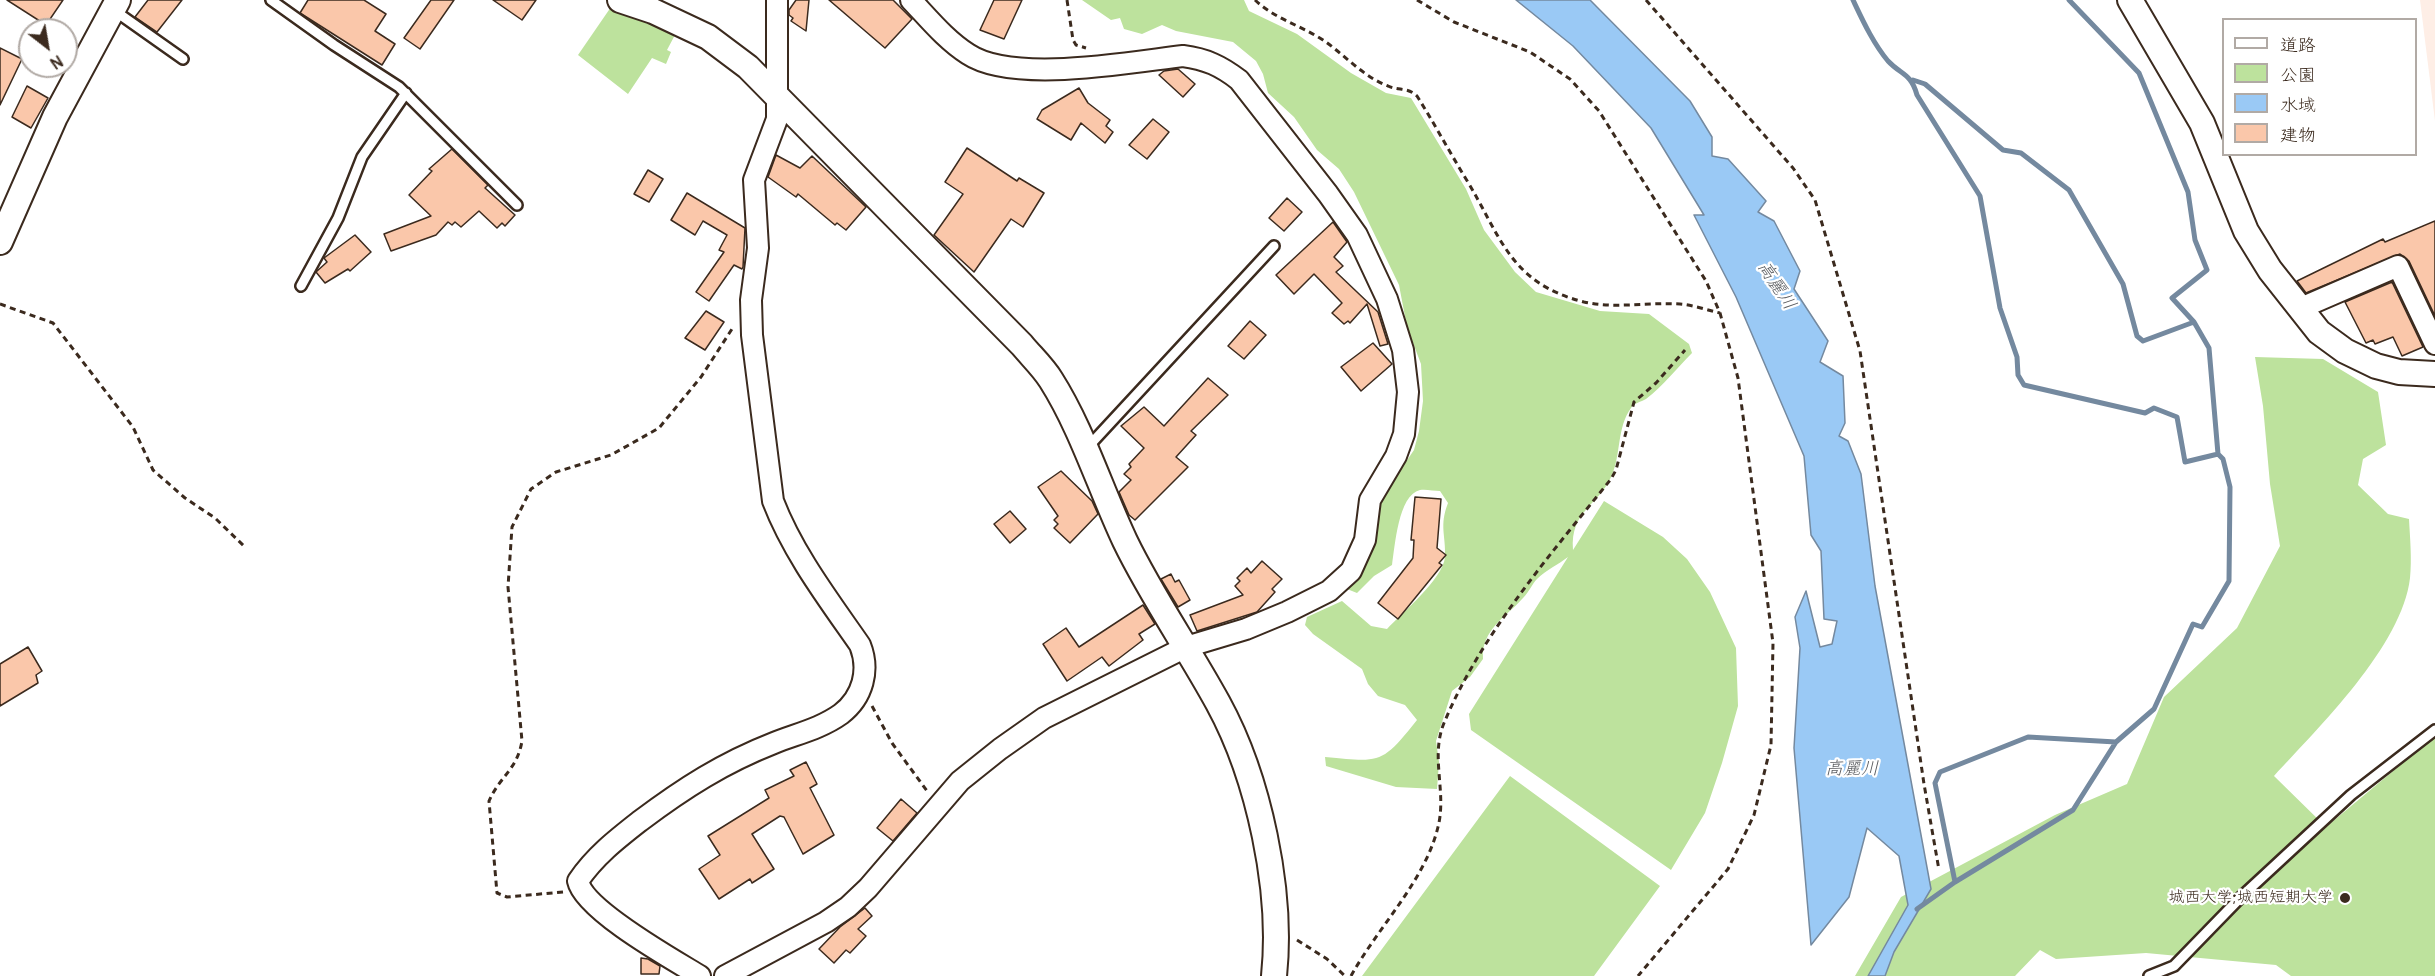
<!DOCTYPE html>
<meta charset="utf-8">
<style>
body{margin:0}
#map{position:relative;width:2435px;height:976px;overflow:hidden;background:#fff;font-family:Pangolin,"Klee One",sans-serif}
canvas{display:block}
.legend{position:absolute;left:2222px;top:18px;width:195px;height:138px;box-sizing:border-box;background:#fff;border:2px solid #b1aaa5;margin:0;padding:8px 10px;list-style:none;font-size:18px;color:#3b2a1e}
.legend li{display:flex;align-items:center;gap:12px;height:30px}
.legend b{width:30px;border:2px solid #b1aaa5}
.north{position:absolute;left:18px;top:18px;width:60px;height:60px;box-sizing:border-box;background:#fff;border:2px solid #b1aaa5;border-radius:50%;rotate:149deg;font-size:16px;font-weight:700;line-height:24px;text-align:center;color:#3b2a1e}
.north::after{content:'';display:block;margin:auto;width:21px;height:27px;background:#3b2a1e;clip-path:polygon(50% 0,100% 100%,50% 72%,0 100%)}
</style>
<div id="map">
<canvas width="2435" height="976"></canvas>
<ul class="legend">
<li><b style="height:8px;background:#fff"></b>道路</li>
<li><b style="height:16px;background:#bde29d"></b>公園</li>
<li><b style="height:16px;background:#9ac9f5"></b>水域</li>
<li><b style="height:16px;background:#fac7aa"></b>建物</li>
</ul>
<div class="north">N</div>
</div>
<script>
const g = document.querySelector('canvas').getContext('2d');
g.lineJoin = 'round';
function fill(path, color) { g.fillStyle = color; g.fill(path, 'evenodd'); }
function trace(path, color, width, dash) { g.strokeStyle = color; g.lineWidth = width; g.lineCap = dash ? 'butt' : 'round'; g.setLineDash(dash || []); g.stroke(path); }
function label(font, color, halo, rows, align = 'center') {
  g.font = font + ' Pangolin,"Klee One",sans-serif'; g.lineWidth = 4.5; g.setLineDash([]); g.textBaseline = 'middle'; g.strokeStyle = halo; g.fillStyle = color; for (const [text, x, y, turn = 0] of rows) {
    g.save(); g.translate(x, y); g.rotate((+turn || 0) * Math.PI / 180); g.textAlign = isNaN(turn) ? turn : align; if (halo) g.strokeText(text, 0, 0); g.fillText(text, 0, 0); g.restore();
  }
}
const built = new Path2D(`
 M2420,0H2435V121Z`);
const green = new Path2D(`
 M1082,0H1244L1249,11L1297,34L1351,73L1386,93L1411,98L1466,189L1484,230L1515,272L1536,292L1600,311L1649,314L1689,344L1692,353C1677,368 1663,386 1646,399C1641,402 1634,403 1631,408C1617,427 1621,454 1612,475C1599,506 1570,510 1573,550L1604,501L1663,537L1687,559L1710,592L1736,648L1738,706L1722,763L1705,813L1671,870L1471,730L1469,714L1568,557C1559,564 1546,570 1537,579C1532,584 1529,592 1523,598C1506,617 1481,630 1483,659L1470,677L1452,691L1436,741L1439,762L1437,789L1396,787L1326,766L1325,757C1381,762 1381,765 1417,720L1405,705L1378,696L1368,684L1362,669L1313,634L1305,625L1307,617L1342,601L1371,626L1387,629C1402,613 1443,579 1445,557C1446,535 1439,526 1448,503L1440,491C1434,491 1426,489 1420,490C1398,495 1395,547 1392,565L1374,576L1357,593L1347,589L1360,575L1372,550L1377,529L1380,500L1414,450L1419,431L1423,401L1421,364L1407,327L1399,285L1354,192L1339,169L1317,150L1294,117L1268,93L1263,74L1256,61L1233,42L1176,31L1162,25L1142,34L1124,29L1120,18L1111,20Z
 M611,7L676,33L667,50L671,52L666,64L652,58L628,94L578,55Z
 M2255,357L2323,359L2378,392L2386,445L2363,459L2358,485L2388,514L2409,519C2410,538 2412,559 2410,578C2402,646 2319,727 2274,776L2326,827L2435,736V976H2291L2276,965L2146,953L2056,959L2040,950L2015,976H1855L1901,897L2055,815L2127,784L2164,697L2237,628L2280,546L2270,484L2263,406Z
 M1510,776L1660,886L1594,976H1362Z`);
const water = new Path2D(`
 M1516,0H1590L1690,101L1712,137V156L1728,159L1766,201L1758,212L1774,221L1800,271L1794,289L1828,341L1820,362L1843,376L1845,423L1839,436L1848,441L1861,474L1875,586L1931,889L1894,952L1885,976H1868L1908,905L1899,856L1867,828L1849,897L1811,945L1794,748L1800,648L1795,617L1806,591L1820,647L1832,644L1837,621L1824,619L1821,551L1811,535L1804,456L1736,297L1694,215H1704L1651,128L1573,46Z`);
const stream = new Path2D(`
 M1853,0C1863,21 1873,43 1888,61C1901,75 1911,73 1917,95L1980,196L2000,308L2017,357L2018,375L2024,385L2145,413L2154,408L2177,417L2185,462L2218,454L2223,459L2230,487L2229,581L2202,627L2193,624L2154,709L2116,742L2028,737L1940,772L1935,783L1955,882
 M2069,0L2139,73L2188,192L2195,240L2207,270L2172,298L2194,322L2209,348L2218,454
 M1913,80L1925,84L2003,150L2021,153L2069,190L2123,284L2137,336L2143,341L2194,322
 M1917,909L1955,882L2073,810L2116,742`);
const building = new Path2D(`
 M7,0H63L46,25Z
 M148,0H182L157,32L135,17Z
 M308,0H364L386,14L375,31L395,44L382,65L300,13Z
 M431,0H454L420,49L404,38Z
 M493,0H536L522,20Z
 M796,0H809L806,31L791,21L793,18L789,15V10Z
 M829,0H893L912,19L885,48Z
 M994,0H1022L1004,39L980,30Z
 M0,48L22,59L0,105Z
 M1178,69L1195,84L1183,97L1159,75L1164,71Z
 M27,86L48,98L31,128L12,117Z
 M1079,88L1088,103L1110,120L1106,126L1113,132L1105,143L1081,123L1071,140L1037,119L1042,110Z
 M1153,119L1169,132L1147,159L1129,145Z
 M967,148L1017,181L1019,178L1044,193L1023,227L1011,219L974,272L934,235L963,194L945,182Z
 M452,149L488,185L485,188L515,215L505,226L502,223L497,228L479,211L461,227L455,222L452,225L448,222L436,235L391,251L384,234L431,216L409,195L432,171L429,169Z
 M776,155L800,168L812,156L866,207L846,230L837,223L835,225L798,194L796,197L768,177Z
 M648,170L663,179L649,202L634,194Z
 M687,193L745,228L743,267L742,269L734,265L709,301L696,292L724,252L719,250L727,235L703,221L695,235L671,220Z
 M1287,198L1302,212L1284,231L1269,218Z
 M2435,221V316L2409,261L2400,254L2306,293L2297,281L2383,239L2385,242Z
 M1333,222L1347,242L1334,257L1343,266L1336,272L1378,312L1388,344L1380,346L1367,304L1350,323L1348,321L1344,324L1332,313L1342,303L1314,274L1294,294L1276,275Z
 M355,235L371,252L350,271L348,269L325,283L316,272L327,262L324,258Z
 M2392,282L2423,347L2402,356L2393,337L2375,344L2373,340L2366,343L2345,302Z
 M706,311L724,322L705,350L685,338Z
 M1250,321L1266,335L1244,359L1228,346Z
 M1373,343L1392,364L1361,391L1341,367Z
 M1208,378L1228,395L1191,431L1196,435L1176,457L1188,467L1135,520L1129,515L1119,492L1131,480L1124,474L1131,467L1129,464L1144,448L1121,426L1144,407L1164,426Z
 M1061,471L1092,501L1098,514L1070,543L1054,528L1058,524L1054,520L1058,516L1038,487Z
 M1415,497L1441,499L1437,548L1446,555L1439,563L1442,565L1398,619L1378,603L1413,558L1414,540H1411Z
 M1010,511L1026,529L1010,543L994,524Z
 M1262,561L1282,579L1272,589L1275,592L1257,612L1197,631L1190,615L1243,595L1235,586L1240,581L1237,578L1247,568L1251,573Z
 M1171,574L1175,582L1179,580L1190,600L1178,607L1161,579Z
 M1143,605L1155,624L1139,634L1143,640L1109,666L1102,657L1067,681L1043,644L1066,628L1079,647Z
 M28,647L42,671L36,675L38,683L0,706V664Z
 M806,762L817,784L810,788L834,835L803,854L784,817L780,816L752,834L774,869L752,883L750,879L719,899L699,869L720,855L708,836L769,798L765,790L794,776L790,770Z
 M901,799L917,813L893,841L877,828Z
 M865,908L872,916L858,929L866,936L850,953L846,950L834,963L819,949L840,927Z
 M641,958L648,959L660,966L659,974H641Z`);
const path = new Path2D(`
 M1067,0L1073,40L1076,45L1086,48
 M1255,0C1275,19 1300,25 1323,40C1345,55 1362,76 1388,86C1399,91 1408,87 1417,96C1434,123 1449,151 1466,179C1501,236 1509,283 1584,302C1616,309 1647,302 1680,304C1693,305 1707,310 1720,313
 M1417,0L1454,22L1530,52L1570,79L1599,111L1706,281L1720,313L1738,378L1773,643L1771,745L1754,815L1728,869L1638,976
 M1646,0L1793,168L1815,200L1860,351L1924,784L1939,870
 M0,304L53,323L133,427L153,470L185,498L215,518L246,548
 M872,706L892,743L927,791
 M563,892L507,897L497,893L489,801C500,776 517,770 522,741L508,587L512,527L531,489L556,472L611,455L659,428L701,377L732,329
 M1297,940L1327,959L1345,976
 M1351,976C1378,927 1425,881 1438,827C1447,792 1430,757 1444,723C1481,634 1551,554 1611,479L1616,470L1634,402L1656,383L1685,350`);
const service = new Path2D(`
 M271,0L334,45L399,87L517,205
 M115,11L183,59
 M301,286L338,218L362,157L406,93
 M1087,448L1274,246
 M2149,976L2174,966L2242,896L2351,795L2435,730`);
const minor = new Path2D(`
 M2301,308L2398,266L2435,344
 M700,976C672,959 584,910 578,881C595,856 617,839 640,821C684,788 723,763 774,743C796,734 820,729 841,714C863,697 870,670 860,645C828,599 793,553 773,501L752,335L751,300L758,248L754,180L777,119V0
 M725,976L826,922L848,907L868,888L960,781L1000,749L1044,718L1186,647L1246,629L1287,612L1329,591L1351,571L1365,540L1370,500L1396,456L1404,434L1408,392L1403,350L1387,299L1357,235L1328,194L1239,80C1221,66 1206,59 1183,56C1131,62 1013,84 968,54C946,40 929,19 911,0`);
const tertiary = new Path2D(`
 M620,0L653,11L708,37L748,67L1022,345C1031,356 1043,367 1051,380C1082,429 1100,488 1125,541C1152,597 1188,648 1218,703C1259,778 1283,891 1274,976
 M2130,0L2202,123L2246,231L2270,270L2319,332L2345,351L2376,366L2399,372L2435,374
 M0,242L55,117L118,0`);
const markers = [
 [2345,898,6,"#3b2a1e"]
];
const poiNames = [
 ["城西大学;城西短期大学",2333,898]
];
const waterNames = [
 ["高麗川",1776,286,57],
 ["高麗川",1852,769]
];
fill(built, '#feeee6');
fill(green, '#bde29d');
fill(water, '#9ac9f5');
trace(water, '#74899f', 1.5);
trace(stream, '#74899f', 5);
fill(building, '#fac7aa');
trace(building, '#3b2a1e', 1.5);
trace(service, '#3b2a1e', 14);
trace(minor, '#3b2a1e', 24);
trace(tertiary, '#3b2a1e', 28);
trace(path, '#3b2a1e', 3, [6, 4.5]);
trace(service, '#fff', 9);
trace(minor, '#fff', 20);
trace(tertiary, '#fff', 24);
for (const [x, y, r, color] of markers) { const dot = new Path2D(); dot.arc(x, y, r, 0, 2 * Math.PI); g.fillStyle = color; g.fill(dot); trace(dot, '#fff', 2); }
label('16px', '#3b2a1e', '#fff', poiNames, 'right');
label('italic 18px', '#585a5e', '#fff', waterNames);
</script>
